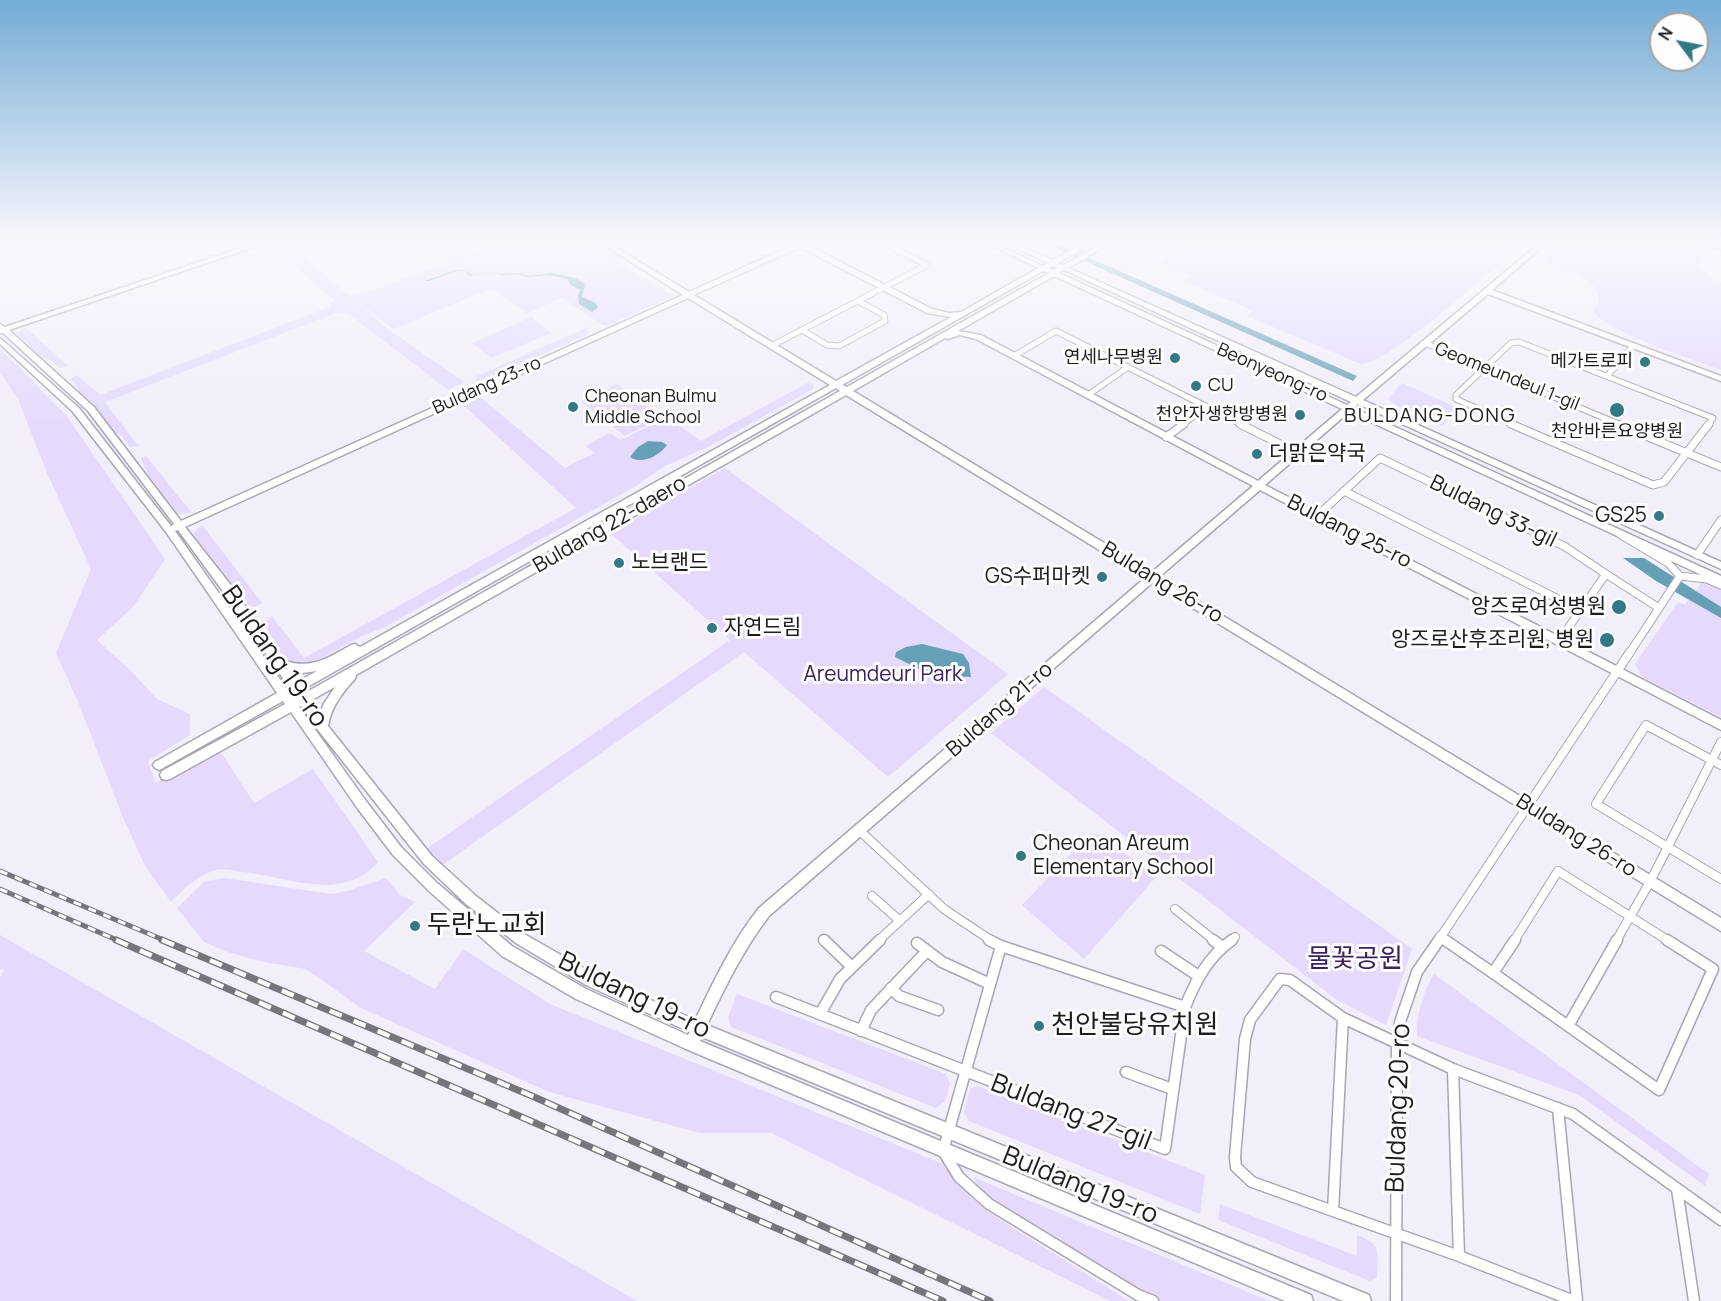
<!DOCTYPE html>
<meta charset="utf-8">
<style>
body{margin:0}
#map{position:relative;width:1721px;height:1301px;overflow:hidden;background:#f2eefa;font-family:Manrope,sans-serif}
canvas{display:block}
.north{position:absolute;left:1649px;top:12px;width:60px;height:60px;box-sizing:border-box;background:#fdfdfd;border:2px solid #a3a3a5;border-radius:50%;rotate:302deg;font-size:16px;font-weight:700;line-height:24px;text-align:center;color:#1d1c20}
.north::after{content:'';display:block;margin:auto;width:21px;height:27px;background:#337885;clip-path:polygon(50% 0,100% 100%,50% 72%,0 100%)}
</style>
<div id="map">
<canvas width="1721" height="1301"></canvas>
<div class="north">N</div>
</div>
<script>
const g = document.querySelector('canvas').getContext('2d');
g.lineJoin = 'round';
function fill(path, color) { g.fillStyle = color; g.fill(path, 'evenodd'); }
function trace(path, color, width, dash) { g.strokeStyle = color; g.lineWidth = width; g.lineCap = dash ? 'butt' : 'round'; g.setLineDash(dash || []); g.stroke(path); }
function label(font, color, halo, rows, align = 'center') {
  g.font = font + ' Manrope,"Noto Sans KR",sans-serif'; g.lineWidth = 6; g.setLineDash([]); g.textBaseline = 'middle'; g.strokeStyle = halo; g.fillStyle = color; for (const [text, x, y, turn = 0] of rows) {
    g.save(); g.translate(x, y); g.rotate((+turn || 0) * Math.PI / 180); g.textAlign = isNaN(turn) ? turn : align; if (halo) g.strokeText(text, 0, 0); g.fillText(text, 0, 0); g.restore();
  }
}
const green = new Path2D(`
 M275,242H286L349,295L363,294L502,242H584L674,296L608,325H602L562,298L527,313L492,288L394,329L357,302L388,329L464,382L448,390L349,314L336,313L105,402L138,446L130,447L120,434L112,433L78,392V386L71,379L77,375L100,395L329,307L334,300L269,244Z
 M1193,242H1525C1496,266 1391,363 1361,364L1247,316L1253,311L1183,280L1191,275L1160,262Z
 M1564,242H1679L1707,249L1702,255C1697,269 1709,277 1721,282V370C1698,361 1600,330 1593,310L1599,302C1598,275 1564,269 1543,261Z
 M531,317L551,333L491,358L472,343Z
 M25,327L68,366L60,368L50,360L40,356L17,334Z
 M588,327L590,331L588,334L481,381H476L477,376Z
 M0,348L66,415L165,559L133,607L97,640L132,672L157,699L190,714V735L148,761L156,783L220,751L254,803L313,769L378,862C342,903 289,877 243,872C235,871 224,868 216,870C198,874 183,890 171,902L145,866L122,815L79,704L56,653L91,569L47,473L18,399L0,373Z
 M809,382L814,385L813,389L712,445L663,467L636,486L385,627L360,637L310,664L286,662C276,649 273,637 263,623L272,616L304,658L576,508L464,406L480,397L565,468L594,453L586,446L610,433L621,440L667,417L701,441Z
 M1402,383L1460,409L1442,426L1396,405L1388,399Z
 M617,384L663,417L625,436L581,402Z
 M146,456L191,512L176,515L148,475L141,459Z
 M725,468L1008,674L888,777L744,652L441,866L426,849L730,640L610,533Z
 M202,525L262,603L254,607L248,606L237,593L224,582L191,535Z
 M1702,582L1721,588V717L1642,677L1635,664L1678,602L1685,605Z
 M1044,687L1412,949L1386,1025L1337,1000L991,733Z
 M1094,834L1101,835L1156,877L1084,959L1022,905L1089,835Z
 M224,878L331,894L347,891L386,878L400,895L415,902L364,951L435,989L463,949L550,1004L941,1163L972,1198L988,1212L1129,1301H1110L771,1133H700L549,1092L361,1008L306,969L263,962L225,951L204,942L177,908L204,882Z
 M0,935L637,1301H0V977L4,970L0,969Z
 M1434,974L1709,1174L1705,1186L1579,1095L1417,1036C1416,1014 1423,993 1434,974Z
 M737,994L946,1074L950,1084L945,1101L936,1108L731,1027L728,1017Z
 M977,1086L1205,1175L1200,1214L969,1121L964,1113L970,1089Z
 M973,1177L1269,1301H1159L991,1200L980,1189Z
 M1220,1204L1357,1256V1235C1384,1245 1377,1254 1377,1278L1370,1281L1218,1220Z`);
const water = new Path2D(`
 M1042,242H1054L1357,376L1353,381Z
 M456,270L466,271L472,275L493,272L503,274L517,273L529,276L552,273L575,278L585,284L582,297L596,303L598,307L592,312L579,304L578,295L580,290L571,285L567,279L549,275L528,277L517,274L502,275L494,272L470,276L465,271H456L429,281H425Z
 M648,441L662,442L667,445C659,456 642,465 630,457L638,447Z
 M1623,558H1644L1721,607V618L1656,581Z
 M922,644L963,654L969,663L971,677L948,676L939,679L895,657L896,652L906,647Z`);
const streetFar3 = new Path2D(`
 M881,242L927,265
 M802,330L827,345L839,346L885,321L884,315L858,301
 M1425,343L1621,425
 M771,346L927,265
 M1014,356L1056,331L1243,425
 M1607,376L1633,346
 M1088,395L1128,367
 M1182,425L1206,407
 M1514,425L1456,399V395L1511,343L1519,342L1713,418L1708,425`);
const streetFar2 = new Path2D(`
 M1240,424L1298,453
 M1511,424L1653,485L1664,482L1709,424
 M1617,424L1721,467
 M1166,437L1184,424
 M1344,491L1580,610
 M1317,516L1380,458L1564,546L1606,574L1559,641
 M1621,535L1668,563L1680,576
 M1697,555L1721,520
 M1606,574L1659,608
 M1680,576L1707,579L1721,585
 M1629,654L1680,576`);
const streetFar1 = new Path2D(`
 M1721,765L1646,725L1596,804L1721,879
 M859,830L944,909L992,941
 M872,896L900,921
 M1175,909L1215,941
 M1440,936L1447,941
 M878,941L929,894
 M1230,941L1235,937
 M1438,941L1630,652
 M1514,941L1558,871L1669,941
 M1616,941L1650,882L1721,742`);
const street = new Path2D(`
 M824,940L851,966
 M1213,940L1221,946
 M1445,940L1493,973
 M917,943L942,962L990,984
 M1001,946L943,1151L959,1177L989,1204L1138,1295L1153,1301
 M1161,951L1197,975
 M1493,973L1659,1090L1713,969L1667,940
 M1493,973L1515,940
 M891,988L899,996L938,1010
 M776,997L1165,1149L1185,1007L1001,946L989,940
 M1185,1007C1196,980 1208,957 1232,940
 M820,1014L840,979L880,940
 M1568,1026L1617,940
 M861,1031L871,1010L927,951
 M1453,1069L1459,1256
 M1126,1072L1172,1089
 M1558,1108L1577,1301
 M1677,1189L1694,1301
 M1333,1211L1252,1182L1236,1167L1235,1157L1245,1039L1250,1020L1280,979L1290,980L1343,1018
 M1396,1301L1397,1044L1400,1022L1417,972L1439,940
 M1574,1301L1459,1256L1333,1211L1343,1018L1453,1069L1573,1114L1721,1220`);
const secondary = new Path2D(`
 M259,242H269L9,330L94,407L181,521L683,295L599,242H607L689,292L795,244L793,242H808L806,244L932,309L949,313L961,312L1038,268L983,242H991L1043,266L1048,263L1004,242H1012L1053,260L1085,242H1093L1058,263L1063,265L1104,242H1112L1069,268L1356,397L1541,242H1548L1492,290L1721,376V381L1488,294L1363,400L1721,562V569L1358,404L1354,408L1721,576V584L1349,412L1265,485L1721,720V730L1260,490L1159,577L1721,918V931L1152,583L769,916C743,950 725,987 707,1025L1369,1295L1371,1301H1343L702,1037L700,1041L1311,1295L1313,1301H1285L686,1049L576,999L502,956L429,891L393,855L358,809L291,712L170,779L166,780L162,779L160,775L162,771L285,704L283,701L163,768L159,770L155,768L153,765L155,762L277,693L166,532L73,412L0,344V338L79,408L171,526L174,524L88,411L3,333H0V324L5,327ZM800,247L927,313L951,317L836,381L694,295ZM1053,266L1058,268L1054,270L1049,268ZM1064,270L1351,402L1347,405L1059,273ZM1043,271L1049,273L847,387L842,385ZM1054,276L1342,409L1258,481L981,335L958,331ZM688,298L830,385L360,647L355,644L351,645C326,659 311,670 282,660L230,584L185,527ZM960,335L976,339L1253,486L1152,572L853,391L945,338L948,339ZM836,388L840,391L305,693L302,690ZM846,395L1145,578L759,908C732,942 714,981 695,1020L596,975L526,935L476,896L432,856L328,726C331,707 342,693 355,679L356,675ZM178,530L222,590L289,687L286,688L175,531ZM289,671L302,673L317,671L297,682ZM335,687L325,702L319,714L310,701ZM302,706L318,730L424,864L466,904L516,943L586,985L690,1032L688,1035L586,989L512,946L437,883L401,847L366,801L299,707Z
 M1698,242H1708L1721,246V250Z`);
const railFar1 = new Path2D(`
 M0,871L166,941
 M0,889L119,941`);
const rail = new Path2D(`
 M116,940L943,1301
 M162,940L532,1096L990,1301`);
const markers = [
 [1175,358,6,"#337885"],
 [1645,362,6,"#337885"],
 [1196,386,6,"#337885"],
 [573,407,6,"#337885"],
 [1617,410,8,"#337885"],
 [1300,415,6,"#337885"],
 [1257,454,6,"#337885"],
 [1659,516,6,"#337885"],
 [619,563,6,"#337885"],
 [1102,577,6,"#337885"],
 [1619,607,8,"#337885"],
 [712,628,6,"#337885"],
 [1607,640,8,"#337885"],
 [1021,856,6,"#337885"],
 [415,926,6,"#337885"],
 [1039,1026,6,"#337885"]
];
const farPoinames = [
 ["연세나무병원",1163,358],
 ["메가트로피",1633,362],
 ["CU",1208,386,"left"],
 ["Cheonan Bulmu",585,397,"left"],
 ["Middle School",585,418,"left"],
 ["천안자생한방병원",1288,415],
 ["천안바른요양병원",1617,432,"center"]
];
const farStreetnames = [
 ["Beonyeong-ro",1272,373,24],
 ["Geomeundeul 1-gil",1507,377,22],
 ["Buldang 23-ro",487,386,-24]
];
const farQuarternames = [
 ["BULDANG-DONG",1430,416]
];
const poiNames = [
 ["더맑은약국",1269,454],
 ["GS25",1647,516,"right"],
 ["노브랜드",631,563],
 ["GS수퍼마켓",1090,577,"right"],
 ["앙즈로여성병원",1606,607,"right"],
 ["자연드림",724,628],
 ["앙즈로산후조리원, 병원",1594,640,"right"],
 ["Cheonan Areum",1033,844],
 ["Elementary School",1033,868]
];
const streetNames = [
 ["Buldang 33-gil",1493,512,26],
 ["Buldang 22-daero",610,525,-30],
 ["Buldang 25-ro",1349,532,27],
 ["Buldang 26-ro",1162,583,31],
 ["Buldang 21-ro",1000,710,-41],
 ["Buldang 26-ro",1576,836,32]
];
const parkNames = [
 ["Areumdeuri Park",883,675]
];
const nearStreetnames = [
 ["Buldang 19-ro",274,657,55],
 ["Buldang 19-ro",634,996,26],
 ["Buldang 20-ro",1399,1108,-88],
 ["Buldang 27-gil",1071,1113,21],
 ["Buldang 19-ro",1080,1186,22]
];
const nearPoinames = [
 ["두란노교회",427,926],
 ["천안불당유치원",1051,1026]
];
const nearParknames = [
 ["물꽃공원",1355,960]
];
fill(green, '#e5dafd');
fill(water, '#66a0b6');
trace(streetFar3, '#a9a5b1', 7);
trace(streetFar2, '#a9a5b1', 9);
trace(streetFar1, '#a9a5b1', 10);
trace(street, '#a9a5b1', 13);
trace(secondary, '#a9a5b1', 3);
trace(streetFar3, '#fff', 5);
trace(streetFar2, '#fff', 7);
trace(streetFar1, '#fff', 8);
trace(street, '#fff', 10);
fill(secondary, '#fff');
trace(railFar1, '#77757c', 5);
trace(rail, '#77757c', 7);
trace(railFar1, '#fdfdfd', 3, [8]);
trace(rail, '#fdfdfd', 4.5, [13]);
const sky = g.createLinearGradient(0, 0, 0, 424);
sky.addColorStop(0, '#74acd4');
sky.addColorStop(0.57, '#f9f7fd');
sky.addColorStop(1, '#f9f7fd00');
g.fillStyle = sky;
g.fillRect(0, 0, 1721, 424);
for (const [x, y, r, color] of markers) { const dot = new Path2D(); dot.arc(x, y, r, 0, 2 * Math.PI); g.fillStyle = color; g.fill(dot); trace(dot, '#fdfdfd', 2); }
label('18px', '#1d1c20', '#fdfdfd', farPoinames, 'right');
label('18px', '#1d1c20', '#fdfdfd', farStreetnames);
g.letterSpacing = '1.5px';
label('20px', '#1d1c20', '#fdfdfd', farQuarternames);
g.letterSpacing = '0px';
label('21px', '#1d1c20', '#fdfdfd', poiNames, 'left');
label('21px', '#1d1c20', '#fdfdfd', streetNames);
label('21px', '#3a235c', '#fdfdfd', parkNames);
label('26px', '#1d1c20', '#fdfdfd', nearStreetnames);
label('26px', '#1d1c20', '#fdfdfd', nearPoinames, 'left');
label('26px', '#3a235c', '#fdfdfd', nearParknames);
</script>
